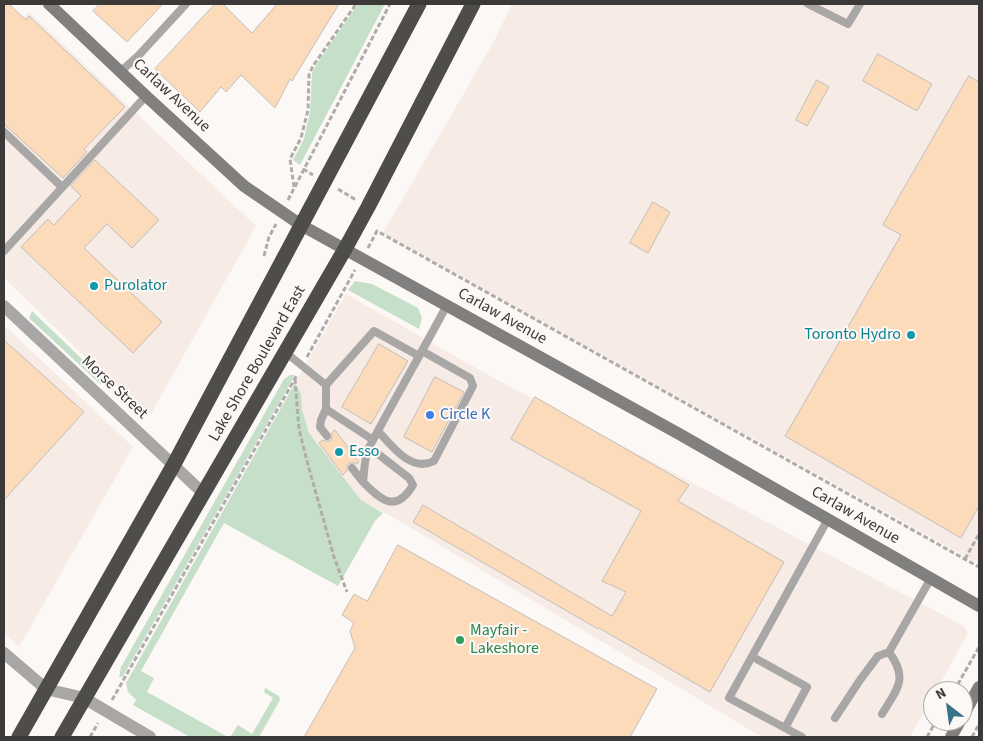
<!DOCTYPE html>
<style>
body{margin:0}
#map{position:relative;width:983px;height:741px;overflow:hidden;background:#fcf8f6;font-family:"Source Sans 3",sans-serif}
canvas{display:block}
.frame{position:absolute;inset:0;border:5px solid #3c3a39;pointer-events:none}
.north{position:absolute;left:923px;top:681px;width:50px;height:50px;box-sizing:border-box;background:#fcf8f6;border:1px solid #afacaa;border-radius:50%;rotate:330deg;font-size:14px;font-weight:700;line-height:20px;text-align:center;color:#3c3a39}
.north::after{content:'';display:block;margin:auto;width:18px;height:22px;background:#357388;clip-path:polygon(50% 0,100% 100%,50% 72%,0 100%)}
</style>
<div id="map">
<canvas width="983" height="741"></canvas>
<div class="frame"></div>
<div class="north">N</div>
</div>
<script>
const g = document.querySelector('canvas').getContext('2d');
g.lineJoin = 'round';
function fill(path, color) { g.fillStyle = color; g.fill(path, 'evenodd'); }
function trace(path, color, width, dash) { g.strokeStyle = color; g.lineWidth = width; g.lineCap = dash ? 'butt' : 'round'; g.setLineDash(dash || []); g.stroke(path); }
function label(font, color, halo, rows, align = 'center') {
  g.font = font + ' "Source Sans 3",sans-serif'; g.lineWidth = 4; g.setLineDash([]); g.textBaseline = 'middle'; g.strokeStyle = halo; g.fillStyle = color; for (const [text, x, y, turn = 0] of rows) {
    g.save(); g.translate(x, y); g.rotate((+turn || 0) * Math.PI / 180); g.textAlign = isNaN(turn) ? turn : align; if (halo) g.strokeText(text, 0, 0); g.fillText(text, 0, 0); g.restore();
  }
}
const built = new Path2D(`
 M512,4H979V564L383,233L493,43Z
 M29,12L256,226L151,414L112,383L4,278V39Z
 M346,294L488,375L964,626L967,631L966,637L936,691H933V696L910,737H762L403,523L361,500L309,433L302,408L301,394L295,383Z
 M4,325L133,447L19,647L4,633Z`);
const green = new Path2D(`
 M358,4H385L300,165L293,160L304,139L310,112L312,73L318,62Z
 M355,281L372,284L418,308L422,318L419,329L348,290Z
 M32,311L108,384H100L29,318Z
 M290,375H295L123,676L119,678L121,667L284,379Z
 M295,383L301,394L302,409L309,433L361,500L383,513L375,521L338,586L224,523L141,671L154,678L147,692L228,737H190L133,705L136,700L128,692L126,683Z
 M265,688L279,696L280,700L259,737H230L238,725L252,734L273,698L264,692Z`);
const building = new Path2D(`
 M4,4H9L26,20L29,16L125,107L84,149L87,152L63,178L4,124Z
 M100,4H163L127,42L93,11Z
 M215,4H223L252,33L277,4H339L292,81L290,79L275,108L241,75L226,92L221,87L200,112L155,69Z
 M878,54L932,84L917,111L863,81Z
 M969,76L979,82V506L961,538L785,436L901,235L883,225Z
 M817,80L829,87L807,126L796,120Z
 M95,160L159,220L132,248L107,224L84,248L162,322L133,353L21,247L48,219L54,225L81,196L71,186Z
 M653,202L670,212L648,253L630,243Z
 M4,340L84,412L4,500Z
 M379,344L408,361L371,424L342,407Z
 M435,377L464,392L432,452L404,437Z
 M535,397L689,485L678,501L784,562L710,692L599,628L598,629L413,522L423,505L612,616L626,592L602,581L641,511L511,439Z
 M335,430L359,462L356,464L354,463H349L347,466V471L343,475L319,443L323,440L325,441H330L332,438V433Z
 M398,545L657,689L630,737H304L355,648L350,631L354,623L342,615L354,594L367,601Z`);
const path = new Path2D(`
 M303,169L313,175
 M294,187L290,159L301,138L308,110L309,75L313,66L356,4
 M338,189L356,200
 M288,200L390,4
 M368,248L377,231L979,567
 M264,256L269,237L276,224
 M307,357L355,270
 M295,379L299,429L308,465L334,557L347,592
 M965,559L979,534
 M954,691L979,647
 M112,700L297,375
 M90,737L98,723
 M927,737L936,721
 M972,737L979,724`);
const lane = new Path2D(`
 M808,4L848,24L860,4
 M120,72L138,56L186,4
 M4,132L62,187
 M4,251L146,96
 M285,352L326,385V409L373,440
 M326,385L374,331L419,356
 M326,409L321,420L320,427L327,436
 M378,431C391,445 411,473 434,461L473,386L470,378L422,351
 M369,447L409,478L413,485C396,514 381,500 363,482C365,465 364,455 373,440C397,395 423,350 447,305
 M352,468L363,482
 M753,657L807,687L785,728
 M882,714C897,689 909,679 889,652
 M835,718L860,680L878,656L889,652L931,578
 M802,737L729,698L828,519`);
const street = new Path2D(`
 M4,306L203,493
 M4,653L46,689L84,698L150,737`);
const secondary = new Path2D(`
 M49,4L146,96L244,186L301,225L681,435L979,606
 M963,716L979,687
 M951,737L960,721`);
const highway = new Path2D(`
 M19,737L173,466L419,4
 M62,737L345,249L368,207L473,4`);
const markers = [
 [94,286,5,"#0f9aa8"],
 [911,335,5,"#0f9aa8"],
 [430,415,5,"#3f7fe0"],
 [339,452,5,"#0f9aa8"],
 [460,640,5,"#2e9e5b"]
];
const streetNames = [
 ["Carlaw Avenue",171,96,43],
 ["Carlaw Avenue",502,317,29],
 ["Lake Shore Boulevard East",258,364,-60],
 ["Morse Street",114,388,43],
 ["Carlaw Avenue",855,516,30]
];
const cultureNames = [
 ["Purolator",104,286],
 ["Toronto Hydro",901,335,"right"],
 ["Esso",349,452]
];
const shopNames = [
 ["Circle K",440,415]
];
const leisureNames = [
 ["Mayfair -",470,631],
 ["Lakeshore",470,649]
];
fill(built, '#f7ebe6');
fill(green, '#c6dfc9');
fill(building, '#fcdbbb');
trace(building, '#c1bebb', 1);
trace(path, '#afacab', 3, [5, 2.5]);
trace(lane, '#a8a7a6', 8);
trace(street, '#a8a7a6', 12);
trace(secondary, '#81807e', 12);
trace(highway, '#4e4d4a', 15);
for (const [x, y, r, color] of markers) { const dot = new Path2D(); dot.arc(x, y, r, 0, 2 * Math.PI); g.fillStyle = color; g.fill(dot); trace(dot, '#fcf8f6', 2); }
label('16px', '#3c3a39', '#fcf8f6', streetNames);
label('16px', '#0d838f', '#fcf8f6', cultureNames, 'left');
label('16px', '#366cbe', '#fcf8f6', shopNames, 'left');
label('16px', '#27864d', '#fcf8f6', leisureNames, 'left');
</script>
